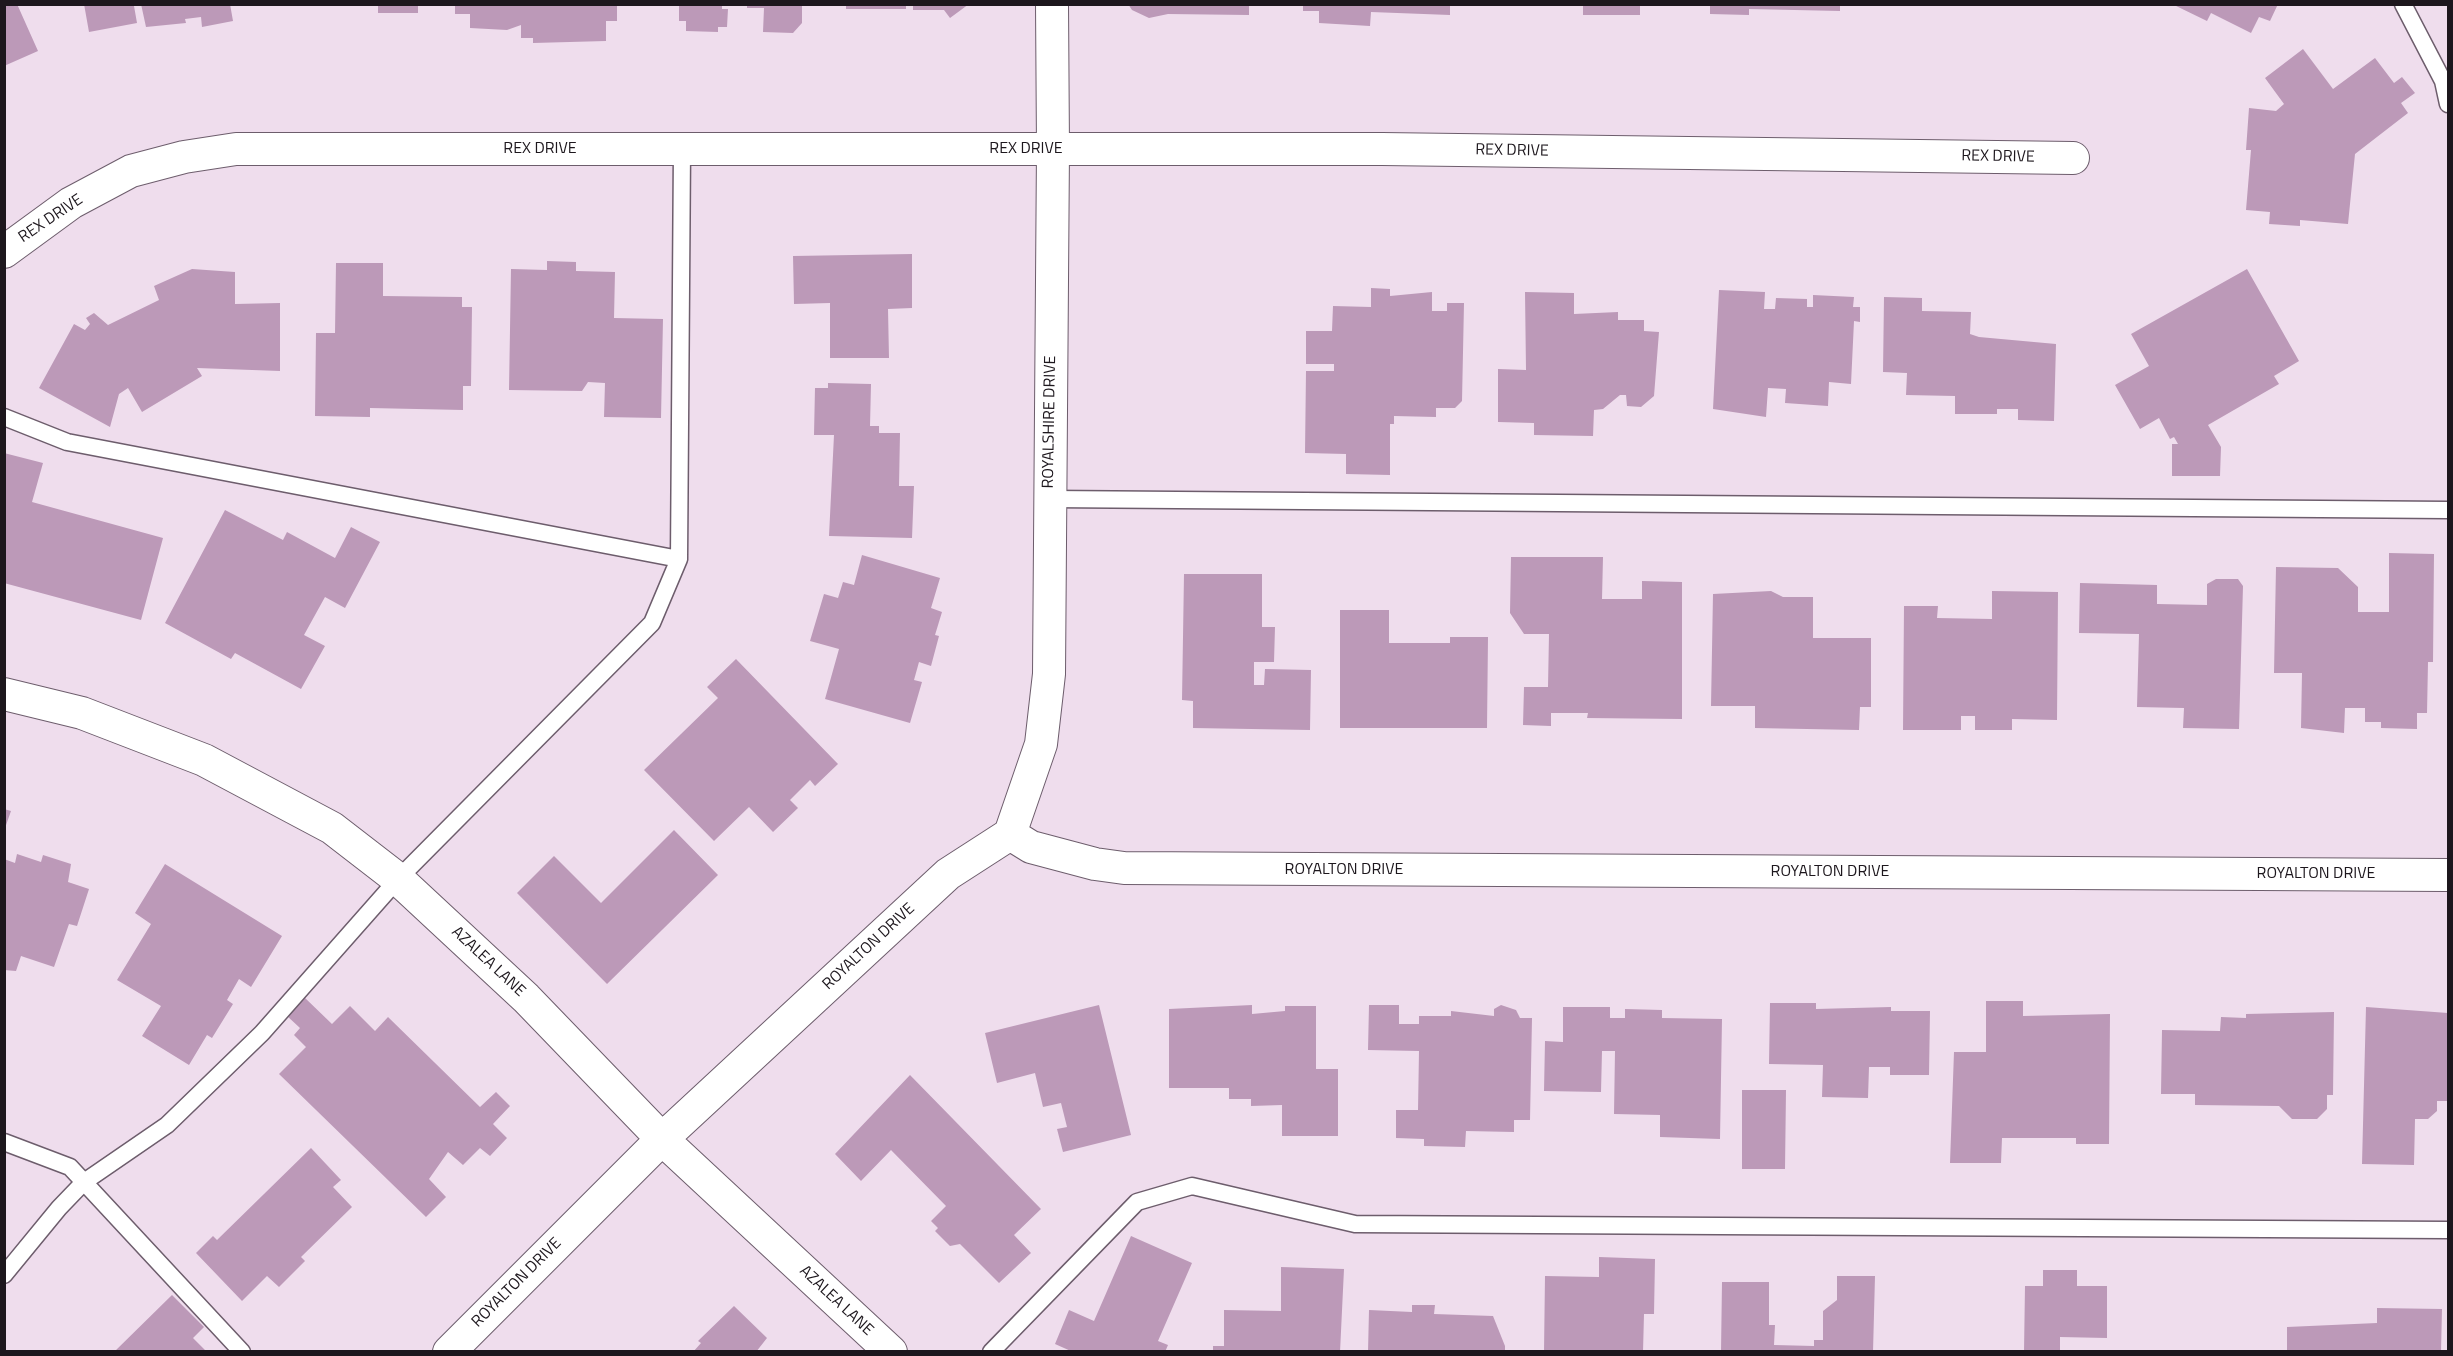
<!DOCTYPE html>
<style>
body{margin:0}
#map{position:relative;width:2453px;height:1356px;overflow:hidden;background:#efdded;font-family:"Titillium Web",sans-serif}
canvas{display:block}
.frame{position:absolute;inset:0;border:6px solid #1d171d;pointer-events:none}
</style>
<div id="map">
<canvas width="2453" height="1356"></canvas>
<div class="frame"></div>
</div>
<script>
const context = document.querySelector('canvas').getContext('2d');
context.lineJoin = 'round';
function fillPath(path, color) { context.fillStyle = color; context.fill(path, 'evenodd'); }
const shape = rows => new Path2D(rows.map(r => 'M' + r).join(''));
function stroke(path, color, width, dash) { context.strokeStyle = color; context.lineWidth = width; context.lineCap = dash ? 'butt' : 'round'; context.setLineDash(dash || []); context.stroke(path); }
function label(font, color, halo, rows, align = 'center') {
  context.font = font + ' "Titillium Web",sans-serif'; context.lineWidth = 6; context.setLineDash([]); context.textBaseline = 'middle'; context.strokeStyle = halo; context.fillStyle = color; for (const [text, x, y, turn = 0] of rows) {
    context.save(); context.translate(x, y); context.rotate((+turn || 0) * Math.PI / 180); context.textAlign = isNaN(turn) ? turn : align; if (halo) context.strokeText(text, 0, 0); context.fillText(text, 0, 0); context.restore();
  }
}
const building = shape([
 [4,4,17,4,38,51,4,66],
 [84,4,138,4,134,6,137,23,89,32],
 [141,4,230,4,233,21,202,27,201,17,185,19,186,23,146,27],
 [378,4,418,4,418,13,378,13],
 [455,4,617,4,617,21,606,21,606,41,533,43,533,38,521,38,521,25,507,30,470,28,470,14,455,14],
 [679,4,722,4,722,9,728,9,727,27,718,27,718,32,686,31,686,21,679,21],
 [747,4,802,4,802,23,793,33,763,32,764,8,747,8],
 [846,4,906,4,906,9,846,9],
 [913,4,969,4,950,18,944,10,913,10],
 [1128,4,1249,4,1249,15,1168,14,1149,18,1132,10],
 [1303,4,1450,4,1450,15,1371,12,1370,26,1319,23,1319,11,1303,11],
 [1583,4,1640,4,1640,15,1583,15],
 [1710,4,1840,4,1840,11,1749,9,1749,15,1710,14],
 [2172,4,2278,4,2270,21,2259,17,2251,33,2211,13,2207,21],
 [2303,49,2333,89,2375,58,2394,83,2402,77,2415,93,2401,103,2408,113,2355,154,2348,224,2300,220,2300,226,2269,224,2270,212,2246,210,2251,150,2246,150,2249,108,2276,111,2284,104,2265,78],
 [912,254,912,308,888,309,889,358,830,358,830,303,794,304,793,256],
 [547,261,576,262,576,271,615,272,614,318,663,319,661,418,604,417,605,383,588,382,582,391,509,390,511,269,547,270],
 [336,263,383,263,383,296,462,297,462,307,472,307,471,386,463,386,463,410,370,408,370,417,315,416,316,333,335,333],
 [192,269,235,272,235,304,280,303,280,371,197,368,202,376,142,412,128,388,119,394,110,427,39,388,74,324,85,330,90,324,86,318,94,313,108,325,159,300,154,286],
 [2247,269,2299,361,2274,376,2279,384,2208,425,2221,447,2220,476,2172,476,2172,444,2178,444,2174,437,2170,439,2159,418,2140,429,2115,385,2149,366,2131,334],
 [1371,288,1390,289,1390,296,1432,292,1432,311,1447,311,1447,303,1464,303,1462,401,1455,408,1436,408,1436,417,1394,416,1394,424,1390,424,1390,475,1346,474,1346,454,1305,453,1306,371,1334,371,1334,364,1306,364,1306,331,1332,331,1333,306,1371,307],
 [1719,290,1765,292,1764,309,1775,309,1776,298,1807,299,1807,307,1813,307,1813,295,1854,297,1853,307,1860,307,1860,322,1854,321,1851,384,1829,382,1828,406,1785,403,1786,389,1768,388,1766,417,1713,409],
 [1525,292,1574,293,1574,314,1618,312,1618,320,1644,320,1644,331,1659,332,1654,396,1641,407,1627,406,1626,395,1620,395,1603,409,1594,410,1593,436,1534,435,1534,423,1498,422,1498,369,1526,370],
 [1884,297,1922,298,1922,311,1971,312,1970,334,1979,337,2056,344,2054,421,2018,420,2018,409,1997,409,1997,414,1955,414,1955,396,1906,395,1907,373,1883,372],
 [828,383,871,384,870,426,879,426,879,433,900,433,899,486,914,486,912,538,829,536,834,435,814,435,815,388,828,388],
 [4,453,43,463,32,502,163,538,141,620,4,583],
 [225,510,283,540,287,532,335,558,351,527,380,542,345,608,325,597,304,635,325,646,301,689,235,653,231,659,165,623],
 [2389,553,2434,554,2433,662,2428,662,2427,713,2417,713,2417,729,2381,728,2381,722,2365,722,2365,708,2345,708,2344,733,2301,728,2302,673,2274,673,2276,567,2338,568,2358,587,2358,612,2389,612],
 [862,555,940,578,931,608,942,612,935,635,939,636,931,666,919,662,914,680,922,682,910,723,825,699,839,649,810,641,824,594,838,598,843,582,854,585],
 [1511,557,1603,557,1602,599,1642,599,1642,581,1682,582,1682,719,1587,718,1588,713,1551,713,1551,726,1523,725,1524,687,1548,687,1549,634,1524,634,1510,613],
 [1184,574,1262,574,1262,627,1275,627,1274,662,1254,662,1254,685,1264,685,1265,669,1311,670,1310,730,1193,728,1193,701,1182,700],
 [2216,579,2238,579,2243,586,2239,729,2183,728,2184,708,2137,707,2139,634,2079,633,2080,583,2157,585,2157,604,2207,605,2207,584],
 [1771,591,1783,597,1813,597,1813,638,1871,638,1871,707,1860,707,1859,730,1755,728,1755,706,1711,706,1713,594],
 [1992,591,2058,592,2057,720,2012,719,2012,730,1975,730,1975,716,1961,716,1961,730,1903,730,1904,606,1938,606,1937,618,1992,619],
 [1340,610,1389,610,1389,643,1450,643,1450,637,1488,637,1487,728,1340,728],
 [736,659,838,764,815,786,810,780,790,800,798,808,773,832,749,807,714,841,644,770,718,698,707,687],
 [4,809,11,811,5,828,4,828],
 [674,830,718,875,607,984,517,893,554,856,601,903],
 [17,854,41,862,43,855,71,864,68,882,89,889,77,926,69,924,54,967,21,956,16,971,4,970,4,859,15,863],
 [165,864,282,936,251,987,239,979,227,1000,233,1004,212,1038,207,1035,189,1065,142,1036,161,1006,117,980,151,924,135,913],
 [304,997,332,1024,350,1006,375,1031,388,1017,480,1107,496,1092,510,1106,493,1124,507,1138,490,1156,480,1148,463,1165,448,1152,429,1179,446,1197,426,1217,279,1074,306,1047,294,1035,300,1028,286,1015],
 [1986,1001,2023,1001,2023,1016,2110,1014,2109,1144,2076,1144,2076,1138,2002,1138,2001,1163,1950,1163,1954,1052,1986,1052],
 [1770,1003,1816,1003,1816,1009,1891,1007,1891,1011,1930,1011,1929,1075,1890,1075,1890,1067,1869,1067,1868,1098,1822,1097,1823,1065,1769,1064],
 [1099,1005,1131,1135,1063,1152,1057,1129,1067,1127,1061,1103,1043,1107,1035,1073,997,1083,985,1033],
 [1252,1005,1252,1014,1285,1011,1285,1006,1316,1006,1316,1069,1338,1069,1338,1136,1282,1136,1282,1105,1251,1106,1251,1099,1229,1099,1229,1088,1169,1088,1169,1009],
 [1369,1005,1399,1005,1399,1024,1419,1024,1419,1016,1451,1016,1451,1011,1494,1016,1494,1009,1501,1005,1516,1010,1520,1018,1532,1018,1530,1120,1514,1120,1514,1132,1466,1131,1465,1147,1424,1146,1424,1139,1396,1138,1396,1110,1418,1110,1419,1051,1368,1050],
 [1563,1007,1610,1007,1610,1018,1625,1018,1625,1009,1662,1010,1662,1018,1722,1019,1720,1139,1660,1137,1660,1115,1614,1114,1615,1051,1602,1051,1601,1092,1544,1091,1545,1041,1563,1042],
 [2366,1007,2448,1013,2448,1101,2437,1101,2437,1111,2428,1119,2415,1119,2414,1165,2362,1164],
 [2334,1012,2333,1095,2327,1095,2327,1109,2317,1119,2292,1119,2279,1106,2195,1105,2195,1094,2161,1094,2162,1030,2220,1031,2221,1017,2246,1018,2246,1014],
 [910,1075,1041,1209,1014,1235,1031,1253,999,1283,960,1244,950,1246,935,1231,938,1228,931,1221,946,1206,891,1150,861,1181,835,1154],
 [1742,1090,1786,1090,1785,1169,1742,1169],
 [311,1148,341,1180,333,1187,352,1207,301,1257,305,1261,279,1287,267,1276,242,1301,196,1253,213,1236,217,1240],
 [1131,1236,1192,1263,1158,1341,1168,1345,1165,1352,1073,1352,1055,1344,1069,1310,1094,1321],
 [1599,1257,1655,1259,1654,1314,1644,1314,1643,1352,1544,1352,1545,1276,1599,1277],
 [1281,1267,1344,1269,1340,1352,1213,1352,1213,1346,1224,1346,1224,1310,1281,1311],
 [2043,1270,2077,1270,2077,1286,2107,1286,2107,1338,2060,1337,2060,1352,2024,1352,2025,1286,2043,1286],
 [1837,1276,1875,1276,1873,1352,1721,1352,1722,1282,1769,1282,1769,1325,1775,1325,1774,1345,1814,1346,1814,1340,1823,1340,1823,1311,1837,1300],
 [172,1295,204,1327,193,1338,207,1352,114,1352],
 [1412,1305,1435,1305,1434,1314,1493,1316,1505,1346,1505,1352,1368,1352,1369,1310,1412,1312],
 [734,1306,767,1338,756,1352,693,1352,701,1343,698,1341],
 [2377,1308,2442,1309,2441,1352,2287,1352,2287,1327,2377,1323]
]);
const service = shape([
 [2403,4,2443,81,2448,104],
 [4,417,67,442,679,559],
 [1050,499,2448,510],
 [4,1142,70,1167,242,1352],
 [4,1275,59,1208,84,1182,167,1125,262,1033,398,879,652,623,679,559,682,149],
 [991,1352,1137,1202,1192,1186,1355,1224,2448,1230]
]);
const minor = shape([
 [4,252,71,203,131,171,184,157,236,149,1382,149,2073,158],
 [4,694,82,713,204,760,332,828,398,879,526,998,662,1139,891,1352],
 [1010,834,1031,847,1095,864,1124,868,2448,875],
 [1010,834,1041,744,1049,674,1053,149,1052,4],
 [449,1352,662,1139,948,874,1010,834]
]);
const streetNames = [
 ["REX DRIVE",540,149],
 ["REX DRIVE",1026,149],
 ["REX DRIVE",1512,151,1],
 ["REX DRIVE",1998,157,1],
 ["REX DRIVE",51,219,-34],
 ["ROYALSHIRE DRIVE",1050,422,-89],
 ["ROYALTON DRIVE",1344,870],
 ["ROYALTON DRIVE",1830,872],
 ["ROYALTON DRIVE",2316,874],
 ["ROYALTON DRIVE",869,947,-43],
 ["AZALEA LANE",488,962,43],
 ["ROYALTON DRIVE",517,1283,-45],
 ["AZALEA LANE",836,1301,43]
];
fillPath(building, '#bc99b8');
stroke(service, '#6d5d6c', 19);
stroke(minor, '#6d5d6c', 34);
stroke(service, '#fff', 16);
stroke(minor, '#fff', 32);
label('16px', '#1d171d', '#fff', streetNames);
</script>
